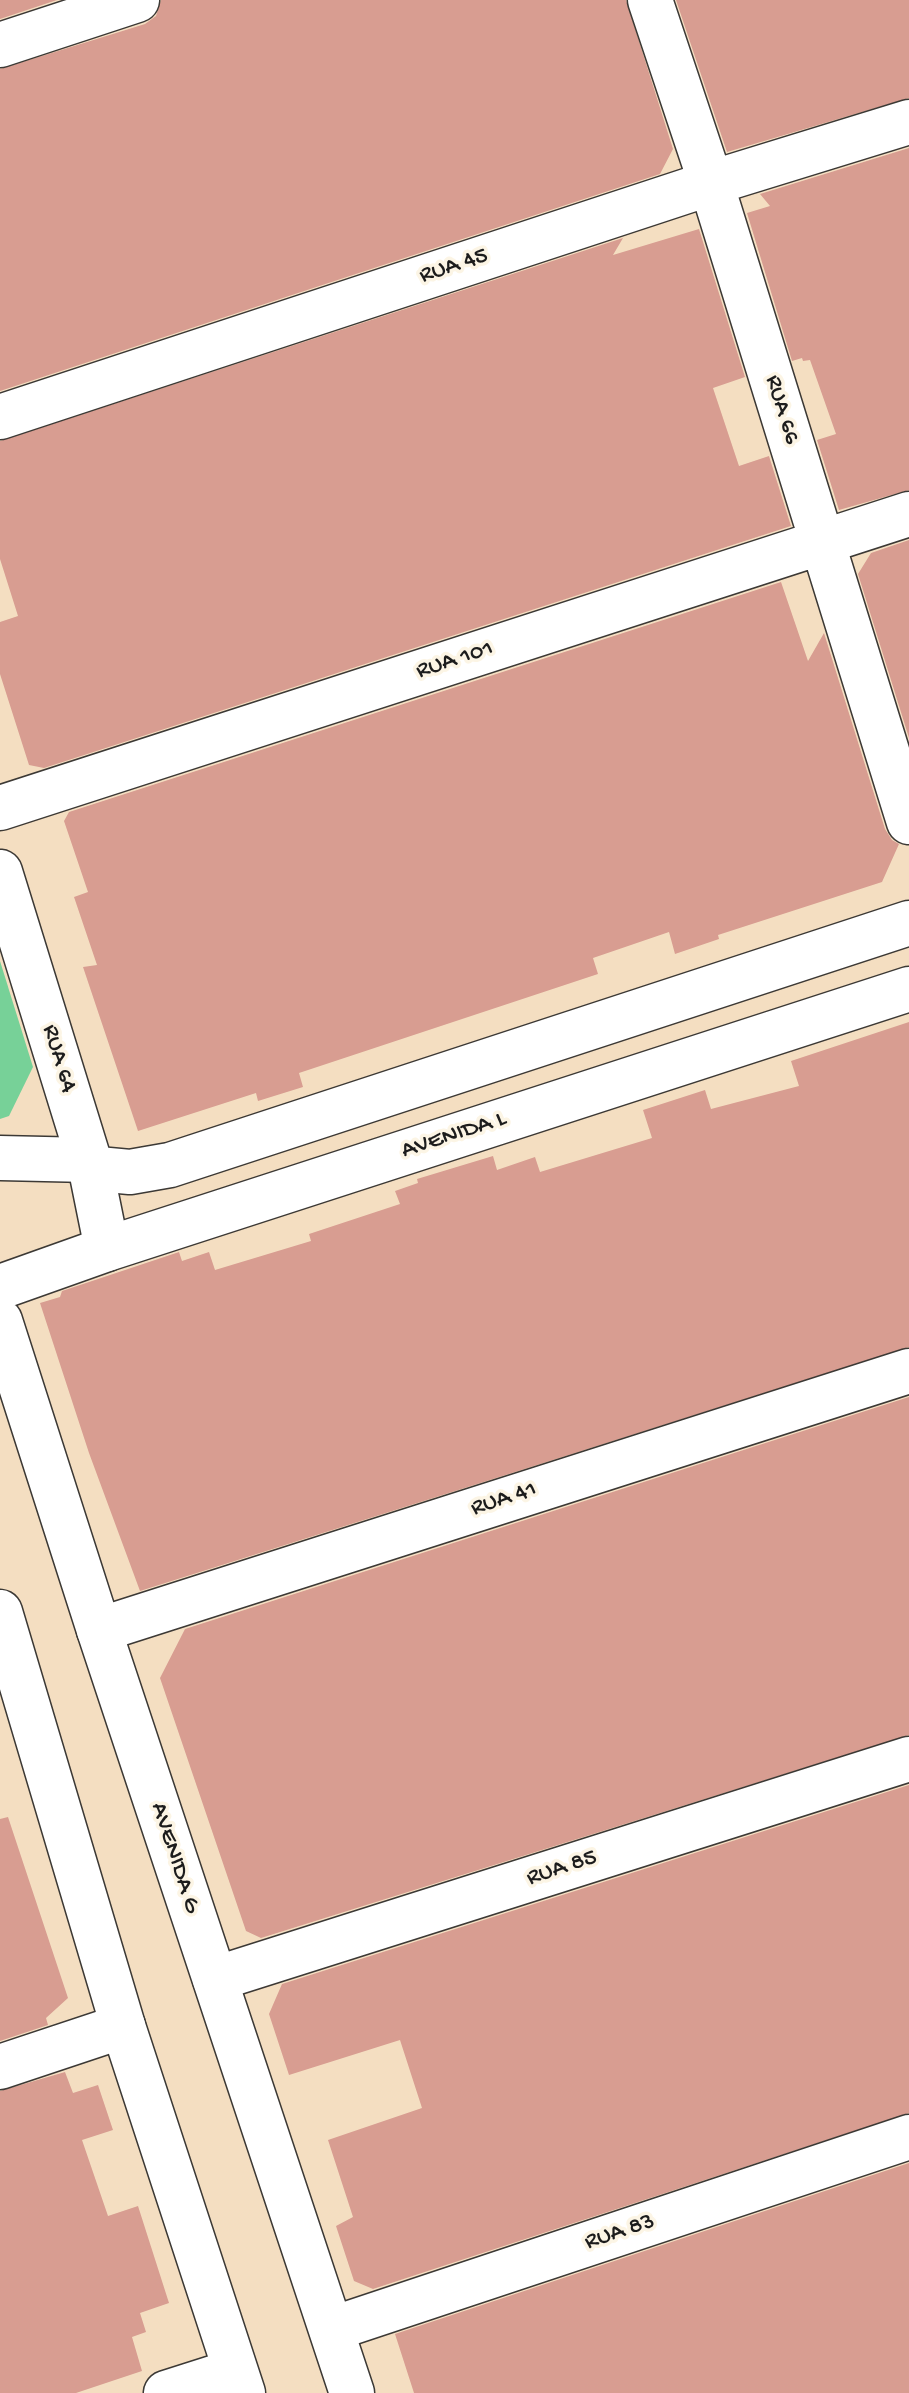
<!DOCTYPE html>
<style>
body{margin:0}
canvas{display:block;background:#f4dec1}
</style>
<canvas width="909" height="2393"></canvas>
<script>
const context = document.querySelector('canvas').getContext('2d');
context.lineJoin = 'round';
function fillPath(path, color) { context.fillStyle = color; context.fill(path, 'evenodd'); }
const shape = rows => new Path2D(rows.map(r => 'M' + r).join(''));
function stroke(path, color, width, dash) { context.strokeStyle = color; context.lineWidth = width; context.lineCap = dash ? 'butt' : 'round'; context.setLineDash(dash || []); context.stroke(path); }
function label(font, color, halo, rows, align = 'center') {
  context.font = font + ' "Gochi Hand",sans-serif'; context.lineWidth = 7; context.setLineDash([]); context.textBaseline = 'middle'; context.strokeStyle = halo; context.fillStyle = color; for (const [text, x, y, turn = 0] of rows) {
    context.save(); context.translate(x, y); context.rotate((+turn || 0) * Math.PI / 180); context.textAlign = isNaN(turn) ? turn : align; if (halo) context.strokeText(text, 0, 0); context.fillText(text, 0, 0); context.restore();
  }
}
const green = shape([
 [0,961,33,1067,9,1116,0,1119]
]);
const building = shape([
 [0,0,57,0,0,19],
 [161,0,626,0,673,149,660,174,0,391,0,69,145,24,156,16],
 [676,0,909,0,909,98,727,152],
 [909,148,909,490,839,510,817,440,836,434,810,360,803,361,802,358,792,361,747,213,770,206,760,194],
 [699,229,745,377,713,388,739,466,769,456,791,526,44,768,29,765,0,674,0,622,18,616,0,559,0,441,623,238,613,255],
 [909,540,909,738,858,574,871,553],
 [781,582,808,661,824,633,885,829,892,840,899,844,882,882,718,935,719,939,675,954,669,932,593,958,598,974,299,1073,303,1087,258,1101,256,1093,138,1131,83,967,97,965,74,897,88,892,64,821,69,812],
 [909,1022,909,1347,140,1591,89,1453,40,1303,60,1297,62,1291,179,1252,182,1261,209,1252,215,1270,311,1241,309,1234,400,1204,395,1191,418,1183,417,1179,493,1156,497,1170,535,1157,540,1172,652,1138,643,1110,705,1090,711,1109,799,1086,791,1061],
 [909,1397,909,1735,261,1938,246,1931,160,1678,185,1629],
 [909,1785,909,2113,373,2289,354,2281,336,2226,353,2217,328,2140,422,2108,400,2040,289,2075,269,2014,282,1984],
 [8,1817,68,1998,46,2018,48,2025,0,2041,0,1819],
 [65,2072,73,2093,98,2085,113,2130,82,2140,108,2216,138,2206,169,2303,140,2313,146,2332,132,2337,142,2371,76,2393,0,2393,0,2091],
 [909,2163,909,2393,414,2393,395,2334]
]);
const minor = shape([
 [650,0,711,183,909,822],
 [0,45,137,0],
 [0,417,711,183,909,122],
 [0,808,909,514],
 [0,872,89,1160,107,1249],
 [99,1630,909,1371],
 [215,1979,909,1759],
 [0,2067,123,2026],
 [332,2329,909,2137],
 [166,2393,235,2371]
]);
const tertiary = shape([
 [0,1158,89,1160,98,1169,130,1172,170,1165,909,923],
 [0,1287,107,1249,909,989],
 [0,1321,99,1630,352,2393],
 [0,1612,123,2026,243,2393]
]);
const streetNames = [
 ["RUA 45",454,267,-18],
 ["RUA 66",781,410,73],
 ["RUA 101",455,661,-18],
 ["RUA 64",58,1059,73],
 ["AVENIDA L",454,1136,-18],
 ["RUA 41",504,1500,-18],
 ["AVENIDA G",174,1858,72],
 ["RUA 85",562,1869,-18],
 ["RUA 83",620,2233,-18]
];
fillPath(green, '#77d198');
fillPath(building, '#d89d91');
stroke(minor, '#3c3935', 47);
stroke(tertiary, '#3c3935', 47);
stroke(minor, '#fff', 44);
stroke(tertiary, '#fff', 44);
label('24px', '#1c1c1c', '#fcf5e5', streetNames);
</script>
